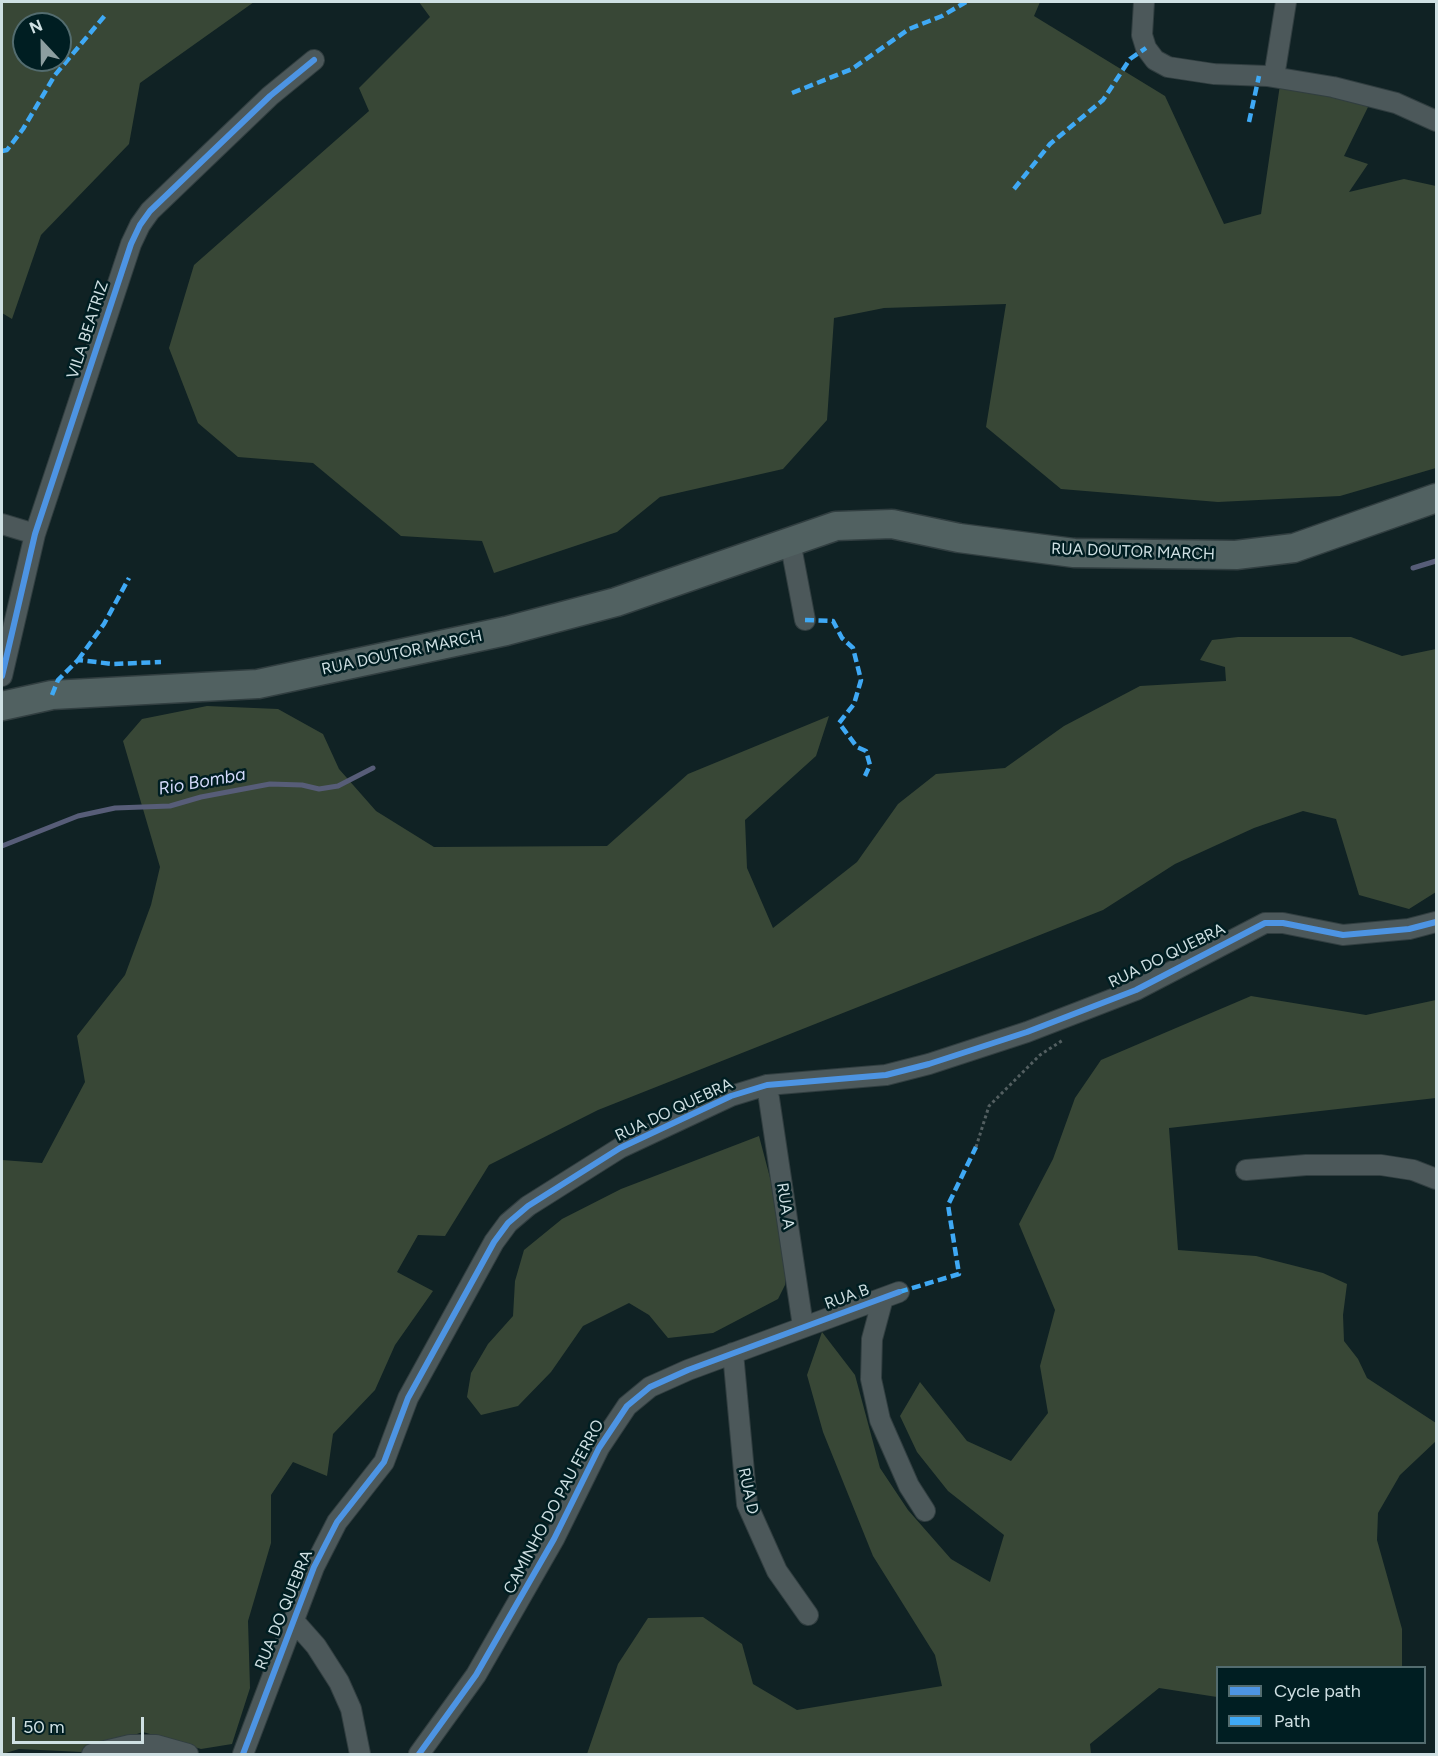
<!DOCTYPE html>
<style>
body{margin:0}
#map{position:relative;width:1438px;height:1756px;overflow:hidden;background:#102224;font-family:Figtree,sans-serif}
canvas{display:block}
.frame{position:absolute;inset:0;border:3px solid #cfe0e3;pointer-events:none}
.legend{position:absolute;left:1216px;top:1666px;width:210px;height:78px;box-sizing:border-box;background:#001e22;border:2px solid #536c6f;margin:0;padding:8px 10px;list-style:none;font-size:18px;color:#cfe0e3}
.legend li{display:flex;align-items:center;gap:12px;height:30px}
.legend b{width:30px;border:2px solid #536c6f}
.north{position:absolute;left:12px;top:12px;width:60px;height:60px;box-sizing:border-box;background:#001e22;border:2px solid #536c6f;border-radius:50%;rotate:338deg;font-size:16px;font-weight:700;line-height:24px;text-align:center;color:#cfe0e3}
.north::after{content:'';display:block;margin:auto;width:21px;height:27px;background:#8c9ea0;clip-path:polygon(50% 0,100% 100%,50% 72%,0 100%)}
.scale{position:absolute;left:12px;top:1717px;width:132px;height:27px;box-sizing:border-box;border:3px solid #cfe0e3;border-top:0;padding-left:8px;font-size:18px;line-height:21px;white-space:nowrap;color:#cfe0e3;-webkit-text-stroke:4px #001e22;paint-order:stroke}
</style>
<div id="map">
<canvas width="1438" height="1756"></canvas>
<div class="frame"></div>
<ul class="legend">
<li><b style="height:8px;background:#4d94e3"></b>Cycle path</li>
<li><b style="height:8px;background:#3fa9f5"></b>Path</li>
</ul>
<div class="north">N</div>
<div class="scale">50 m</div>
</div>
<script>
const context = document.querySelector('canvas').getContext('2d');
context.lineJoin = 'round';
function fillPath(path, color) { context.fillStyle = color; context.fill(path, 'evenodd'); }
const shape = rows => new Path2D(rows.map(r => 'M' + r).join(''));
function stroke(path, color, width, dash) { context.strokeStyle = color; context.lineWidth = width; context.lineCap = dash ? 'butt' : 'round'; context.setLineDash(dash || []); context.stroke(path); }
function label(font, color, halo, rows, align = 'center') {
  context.font = font + ' Figtree,sans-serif'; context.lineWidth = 5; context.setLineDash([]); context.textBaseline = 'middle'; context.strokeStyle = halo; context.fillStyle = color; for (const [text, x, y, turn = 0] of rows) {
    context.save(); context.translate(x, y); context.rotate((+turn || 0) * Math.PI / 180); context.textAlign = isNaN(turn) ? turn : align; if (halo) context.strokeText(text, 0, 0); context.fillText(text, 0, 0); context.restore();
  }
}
const green = shape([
 [2,2,254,2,140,83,129,144,41,235,12,319,2,313],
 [24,24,60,24,60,60,24,60],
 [419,2,1040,2,1034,16,1165,96,1224,224,1261,214,1281,78,1369,105,1344,156,1368,164,1349,192,1404,179,1436,186,1436,468,1340,496,1218,502,1061,489,986,427,1006,304,884,308,834,318,827,420,783,469,660,497,617,532,494,573,482,541,401,536,313,463,238,457,198,423,169,348,194,265,369,111,359,88,430,17],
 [1238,637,1351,637,1402,656,1436,649,1436,892,1409,909,1359,895,1336,819,1303,811,1254,828,1175,864,1103,910,598,1110,489,1165,445,1236,418,1235,397,1272,433,1291,395,1345,375,1390,333,1434,327,1476,293,1462,271,1495,271,1543,248,1621,250,1688,232,1744,201,1749,143,1732,82,1752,19,1749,2,1754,2,1160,42,1163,85,1082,77,1036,125,975,151,905,160,867,123,741,142,719,207,706,278,709,323,734,339,769,376,811,434,847,607,846,688,774,829,716,816,756,745,820,747,868,773,928,857,862,898,804,936,774,1005,768,1064,726,1140,686,1226,681,1225,667,1200,660,1212,640],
 [1251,996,1366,1015,1436,1000,1436,1098,1169,1128,1178,1250,1256,1256,1323,1273,1347,1284,1343,1315,1344,1341,1358,1359,1367,1378,1436,1423,1436,1441,1400,1475,1378,1513,1377,1540,1402,1629,1402,1667,1218,1668,1217,1697,1159,1688,1090,1744,1091,1754,587,1754,618,1664,648,1618,703,1617,742,1644,753,1684,797,1710,942,1686,935,1655,873,1556,823,1432,807,1375,822,1332,855,1375,880,1468,908,1510,951,1559,990,1582,1004,1535,948,1491,917,1452,900,1416,920,1382,967,1441,1011,1461,1048,1413,1040,1366,1055,1310,1019,1224,1053,1159,1075,1098,1101,1060],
 [759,1136,787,1242,785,1285,778,1299,713,1333,668,1338,649,1315,629,1303,583,1326,551,1372,518,1406,481,1415,467,1397,471,1373,488,1344,513,1316,515,1281,524,1250,562,1219,621,1189]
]);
const stream = shape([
 [1413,568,1436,561],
 [2,846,78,816,115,808,170,806,201,797,270,784,302,785,319,789,338,786,373,768]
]);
const path = shape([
 [976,1147,989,1106,1040,1055,1063,1040]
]);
const street = shape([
 [1144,2,1142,35,1146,48,1155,60,1168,67,1214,74,1267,76,1333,87,1396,103,1436,121],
 [1274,77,1286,2],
 [2,524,35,534],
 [790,541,805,620],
 [2,676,35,534,131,244,140,225,150,211,270,96,314,60],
 [767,1085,803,1326],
 [1246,1170,1306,1165,1381,1165,1413,1170,1436,1179],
 [883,1298,872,1339,871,1379,880,1420,909,1486,925,1511],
 [733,1353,747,1504,777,1571,808,1615],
 [293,1620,316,1646,339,1682,351,1709,360,1754],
 [92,1754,130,1745,156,1745,188,1754],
 [243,1754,314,1567,337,1522,384,1462,408,1398,494,1242,508,1223,528,1206,620,1148,731,1096,767,1085,886,1075,929,1064,1027,1032,1136,990,1265,923,1283,923,1343,935,1409,929,1436,922],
 [419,1754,476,1675,554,1539,599,1448,627,1406,650,1387,688,1370,899,1292]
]);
const secondary = shape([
 [2,706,52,695,258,684,506,631,616,602,836,526,892,524,959,538,1074,553,1236,555,1294,548,1436,498]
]);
const quiet = shape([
 [792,93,852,69,909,29,942,16,966,2],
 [1249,122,1259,76],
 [2,151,7,150,23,129,55,75,107,13],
 [1014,189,1050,144,1103,100,1130,59,1146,48],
 [805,620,833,621,842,638,853,648,861,680,854,704,839,723,857,747,866,751,870,765,865,776],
 [78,660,104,624,129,578],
 [52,695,58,680,78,660,113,664,161,662],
 [899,1292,959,1274,948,1205,976,1147]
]);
const cycleway = shape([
 [2,676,35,534,131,244,140,225,150,211,270,96,314,60],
 [243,1754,314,1567,337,1522,384,1462,408,1398,494,1242,508,1223,528,1206,620,1148,731,1096,767,1085,886,1075,929,1064,1027,1032,1136,990,1265,923,1283,923,1343,935,1409,929,1436,922],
 [419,1754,476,1675,554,1539,599,1448,627,1406,650,1387,688,1370,899,1292]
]);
const streetNames = [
 ["VILA BEATRIZ",88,330,-72],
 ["RUA DOUTOR MARCH",1133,552,2],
 ["RUA DOUTOR MARCH",402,653,-12],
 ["RUA DO QUEBRA",1167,956,-26],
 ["RUA DO QUEBRA",674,1110,-25],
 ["RUA A",785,1206,82],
 ["RUA B",847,1297,-20],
 ["RUA D",748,1491,78],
 ["CAMINHO DO PAU FERRO",554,1507,-62],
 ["RUA DO QUEBRA",284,1610,-68]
];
const waterNames = [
 ["Rio Bomba",202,782,-10]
];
fillPath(green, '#384736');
stroke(stream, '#575d78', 5);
stroke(street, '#313e40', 22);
stroke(secondary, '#313e40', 31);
stroke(path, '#535f61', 3, [3, 3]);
stroke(street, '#4c585a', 20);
stroke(secondary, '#516161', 28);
stroke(quiet, '#3fa9f5', 4.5, [9, 4.5]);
stroke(cycleway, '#4d94e3', 6);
label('16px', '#cfe0e3', '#001e22', streetNames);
label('italic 18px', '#d3d9fa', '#001e22', waterNames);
</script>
